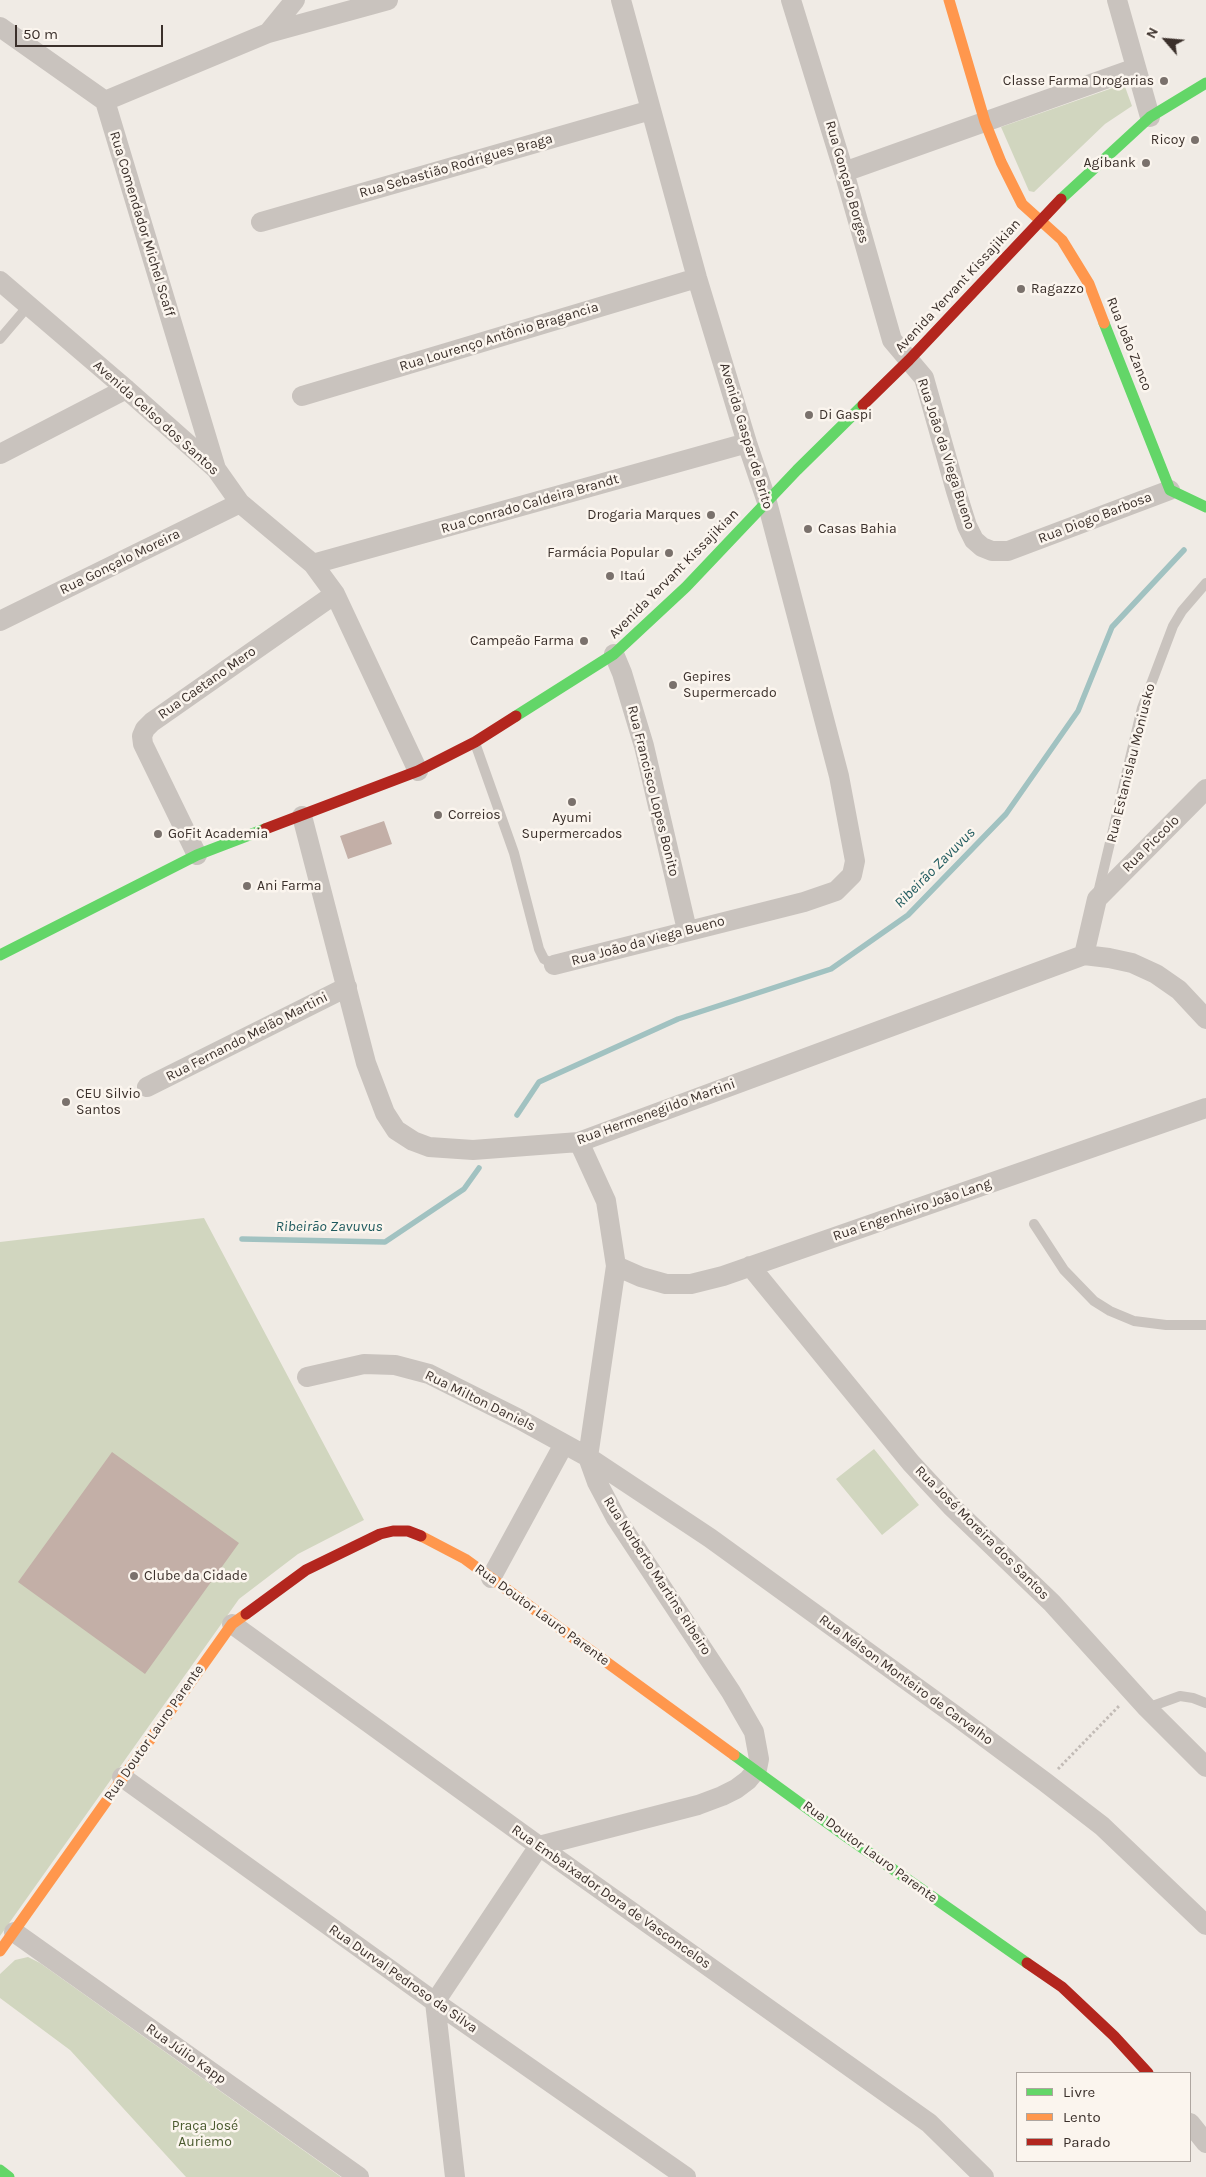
<!DOCTYPE html>
<meta charset="utf-8">
<style>
body{margin:0}
#map{position:relative;width:1206px;height:2177px;overflow:hidden;background:#f0ebe5;font-family:Karla,sans-serif}
canvas{display:block}
.legend{position:absolute;left:1016px;top:2072px;width:175px;height:90px;box-sizing:border-box;background:#fbf5ee;border:1px solid #aea6a0;margin:0;padding:6px 9px;list-style:none;font-size:15px;color:#3b302b}
.legend li{display:flex;align-items:center;gap:10px;height:25px}
.legend b{width:25px;border:1px solid #aea6a0}
.north{position:absolute;left:1141px;top:15px;width:50px;height:50px;-webkit-text-stroke:4px #fbf5ee;paint-order:stroke;rotate:297deg;font-size:14px;font-weight:700;line-height:20px;text-align:center;color:#3b302b}
.north::after{content:'';display:block;margin:auto;width:18px;height:22px;background:#3b302b;clip-path:polygon(50% 0,100% 100%,50% 72%,0 100%)}
.scale{position:absolute;left:15px;top:25px;width:148px;height:22px;box-sizing:border-box;border:2px solid #3b302b;border-top:0;padding-left:6px;font-size:15px;line-height:18px;white-space:nowrap;color:#3b302b;-webkit-text-stroke:4px #fbf5ee;paint-order:stroke}
</style>
<div id="map">
<canvas width="1206" height="2177"></canvas>
<ul class="legend">
<li><b style="height:6px;background:#63d668"></b>Livre</li>
<li><b style="height:6px;background:#ff974d"></b>Lento</li>
<li><b style="height:6px;background:#b3261e"></b>Parado</li>
</ul>
<div class="north">N</div>
<div class="scale">50 m</div>
</div>
<script>
const context = document.querySelector('canvas').getContext('2d');
context.lineJoin = 'round';
function fillPath(path, color) { context.fillStyle = color; context.fill(path, 'evenodd'); }
const shape = rows => new Path2D(rows.map(r => 'M' + r).join(''));
function stroke(path, color, width, dash) { context.strokeStyle = color; context.lineWidth = width; context.lineCap = dash ? 'butt' : 'round'; context.setLineDash(dash || []); context.stroke(path); }
function label(font, color, halo, rows, align = 'center') {
  context.font = font + ' Karla,sans-serif'; context.lineWidth = 5; context.setLineDash([]); context.textBaseline = 'middle'; context.strokeStyle = halo; context.fillStyle = color; for (const [text, x, y, turn = 0] of rows) {
    context.save(); context.translate(x, y); context.rotate((+turn || 0) * Math.PI / 180); context.textAlign = isNaN(turn) ? turn : align; if (halo) context.strokeText(text, 0, 0); context.fillText(text, 0, 0); context.restore();
  }
}
const green = shape([
 [1124,84,1132,106,1105,124,1034,192,1029,191,1001,127],
 [204,1218,364,1520,298,1554,239,1599,0,1936,0,1242],
 [874,1449,919,1505,882,1535,836,1479],
 [28,1957,40,1963,341,2177,186,2177,70,2050,0,1998,0,1974,15,1960]
]);
const stream = shape([
 [517,1115,539,1082,678,1019,831,969,908,915,1006,814,1078,711,1112,627,1184,550],
 [242,1239,385,1242,464,1189,479,1168]
]);
const building = shape([
 [384,821,392,844,348,859,340,836],
 [112,1452,239,1543,145,1674,18,1582]
]);
const path = shape([
 [1058,1769,1119,1706]
]);
const lane = shape([
 [0,339,29,305],
 [475,743,514,853,539,949,544,959,554,965],
 [1098,893,1142,708,1173,626,1182,611,1206,583],
 [1034,1224,1064,1270,1094,1301,1110,1311,1134,1321,1166,1325,1206,1325],
 [1147,1708,1180,1696,1193,1698,1206,1703]
]);
const street = shape([
 [791,0,844,172,892,340,924,378,956,491,967,526,974,540,982,547,992,551,1008,551,1170,490],
 [1117,0,1150,117],
 [0,27,105,101,216,469],
 [268,33,295,0],
 [105,101,268,33,388,0],
 [844,172,1136,68],
 [261,222,651,110],
 [0,281,126,389,216,469,240,503,313,564,335,594,418,771],
 [302,396,697,278],
 [0,454,126,389],
 [313,564,747,443],
 [0,621,240,503],
 [614,654,622,673,644,746,687,930],
 [302,816,366,1063,385,1113,396,1130,413,1141,429,1147,473,1150,579,1142,1084,955,1109,958,1132,963,1156,974,1179,990,1206,1019],
 [197,855,143,744,142,736,145,729,152,722,335,594],
 [1084,955,1097,899,1206,789],
 [554,965,804,902,836,891,852,875,855,861,839,776,767,502,747,443,697,278,621,0],
 [147,1087,347,987],
 [616,1266,641,1277,666,1284,691,1284,723,1276,1206,1108],
 [750,1266,911,1463,951,1506,1052,1603,1147,1708,1206,1767],
 [307,1377,364,1364,395,1365,429,1374,519,1419,588,1457,710,1538,956,1716,1045,1782,1102,1826,1206,1925],
 [491,1578,564,1444],
 [232,1624,539,1846,929,2123,984,2177],
 [122,1777,435,2002,686,2177],
 [14,1932,359,2177],
 [1190,2123,1206,2143],
 [455,2177,435,2002,539,1846,698,1805,722,1796,736,1789,748,1780,757,1769,759,1759,754,1732,731,1692,616,1518,597,1482,588,1457,616,1266,606,1201,579,1142]
]);
const fast = shape([
 [1061,199,1150,117,1206,83],
 [1104,323,1170,490,1206,507],
 [516,716,614,654,686,587,797,470,863,405],
 [0,955,197,855,265,829],
 [734,1755,844,1835,1027,1963],
 [0,2170,9,2177]
]);
const slow = shape([
 [949,0,985,122,1001,162,1022,204,1062,240,1089,284,1104,323],
 [421,1536,465,1559,734,1755],
 [0,1951,232,1624,246,1614]
]);
const jam = shape([
 [863,405,909,360,1061,199],
 [265,829,418,771,475,742,516,716],
 [246,1614,306,1570,380,1534,393,1531,408,1531,421,1536],
 [1027,1963,1062,1987,1114,2036,1148,2073]
]);
const markers = [
 [1164,81,5,"#7a716c"],
 [1195,140,5,"#7a716c"],
 [1146,163,5,"#7a716c"],
 [1021,289,5,"#7a716c"],
 [809,415,5,"#7a716c"],
 [711,515,5,"#7a716c"],
 [808,529,5,"#7a716c"],
 [669,553,5,"#7a716c"],
 [610,576,5,"#7a716c"],
 [584,641,5,"#7a716c"],
 [673,685,5,"#7a716c"],
 [572,802,5,"#7a716c"],
 [438,815,5,"#7a716c"],
 [158,834,5,"#7a716c"],
 [247,886,5,"#7a716c"],
 [66,1102,5,"#7a716c"],
 [134,1576,5,"#7a716c"]
];
const poiNames = [
 ["Classe Farma Drogarias",1154,81,"right"],
 ["Ricoy",1185,140,"right"],
 ["Agibank",1136,163,"right"],
 ["Ragazzo",1031,289],
 ["Di Gaspi",819,415],
 ["Drogaria Marques",701,515,"right"],
 ["Casas Bahia",818,529],
 ["Farmácia Popular",659,553,"right"],
 ["Itaú",620,576],
 ["Campeão Farma",574,641,"right"],
 ["Gepires",683,677],
 ["Supermercado",683,693],
 ["Correios",448,815],
 ["Ayumi",572,818,"center"],
 ["Supermercados",572,834,"center"],
 ["GoFit Academia",168,834],
 ["Ani Farma",257,886],
 ["CEU Silvio",76,1094],
 ["Santos",76,1110],
 ["Clube da Cidade",144,1576]
];
const streetNames = [
 ["Rua Sebastião Rodrigues Braga",456,166,-16],
 ["Rua Gonçalo Borges",847,182,74],
 ["Rua Comendador Michel Scaff",142,224,73],
 ["Avenida Yervant Kissajikian",958,286,-47],
 ["Rua Lourenço Antônio Bragancia",499,337,-17],
 ["Rua João Zanco",1129,344,68],
 ["Avenida Celso dos Santos",156,418,42],
 ["Avenida Gaspar de Brito",746,436,73],
 ["Rua João da Viega Bueno",946,454,72],
 ["Rua Conrado Caldeira Brandt",530,504,-16],
 ["Rua Diogo Barbosa",1095,518,-21],
 ["Rua Gonçalo Moreira",120,562,-26],
 ["Avenida Yervant Kissajikian",674,574,-45],
 ["Rua Caetano Mero",207,683,-35],
 ["Rua Estanislau Moniusko",1131,763,-76],
 ["Rua Francisco Lopes Bonito",653,791,76],
 ["Rua Piccolo",1151,844,-45],
 ["Rua João da Viega Bueno",648,941,-15],
 ["Rua Fernando Melão Martini",247,1037,-27],
 ["Rua Hermenegildo Martini",656,1112,-20],
 ["Rua Engenheiro João Lang",912,1210,-19],
 ["Rua Milton Daniels",480,1401,26],
 ["Rua José Moreira dos Santos",982,1533,45],
 ["Rua Norberto Martins Ribeiro",657,1576,57],
 ["Rua Doutor Lauro Parente",542,1615,36],
 ["Rua Nélson Monteiro de Carvalho",906,1680,36],
 ["Rua Doutor Lauro Parente",154,1733,-55],
 ["Rua Doutor Lauro Parente",870,1852,36],
 ["Rua Embaixador Dora de Vasconcelos",611,1897,35],
 ["Rua Durval Pedroso da Silva",403,1979,35],
 ["Rua Júlio Kapp",186,2054,35]
];
const parkNames = [
 ["Praça José",205,2126],
 ["Auriemo",205,2142]
];
const waterNames = [
 ["Ribeirão Zavuvus",935,868,-45],
 ["Ribeirão Zavuvus",329,1227]
];
fillPath(green, '#d1d6bf');
stroke(stream, '#a1c2c1', 5.5);
fillPath(building, '#c3afa7');
stroke(path, '#c2bbb6', 3, [2.5, 2.5]);
stroke(lane, '#c9c3be', 10);
stroke(street, '#c9c3be', 20);
stroke(fast, '#63d668', 11);
stroke(slow, '#ff974d', 11);
stroke(jam, '#b3261e', 11);
for (const [x, y, r, color] of markers) { const dot = new Path2D(); dot.arc(x, y, r, 0, 2 * Math.PI); context.fillStyle = color; context.fill(dot); stroke(dot, '#fbf5ee', 2); }
label('14px', '#3b302b', '#fbf5ee', poiNames, 'left');
label('14px', '#3b302b', '#fbf5ee', streetNames);
label('14px', '#4a5a2e', '#fbf5ee', parkNames);
label('italic 15px', '#1f5a5e', '#fbf5ee', waterNames);
</script>
